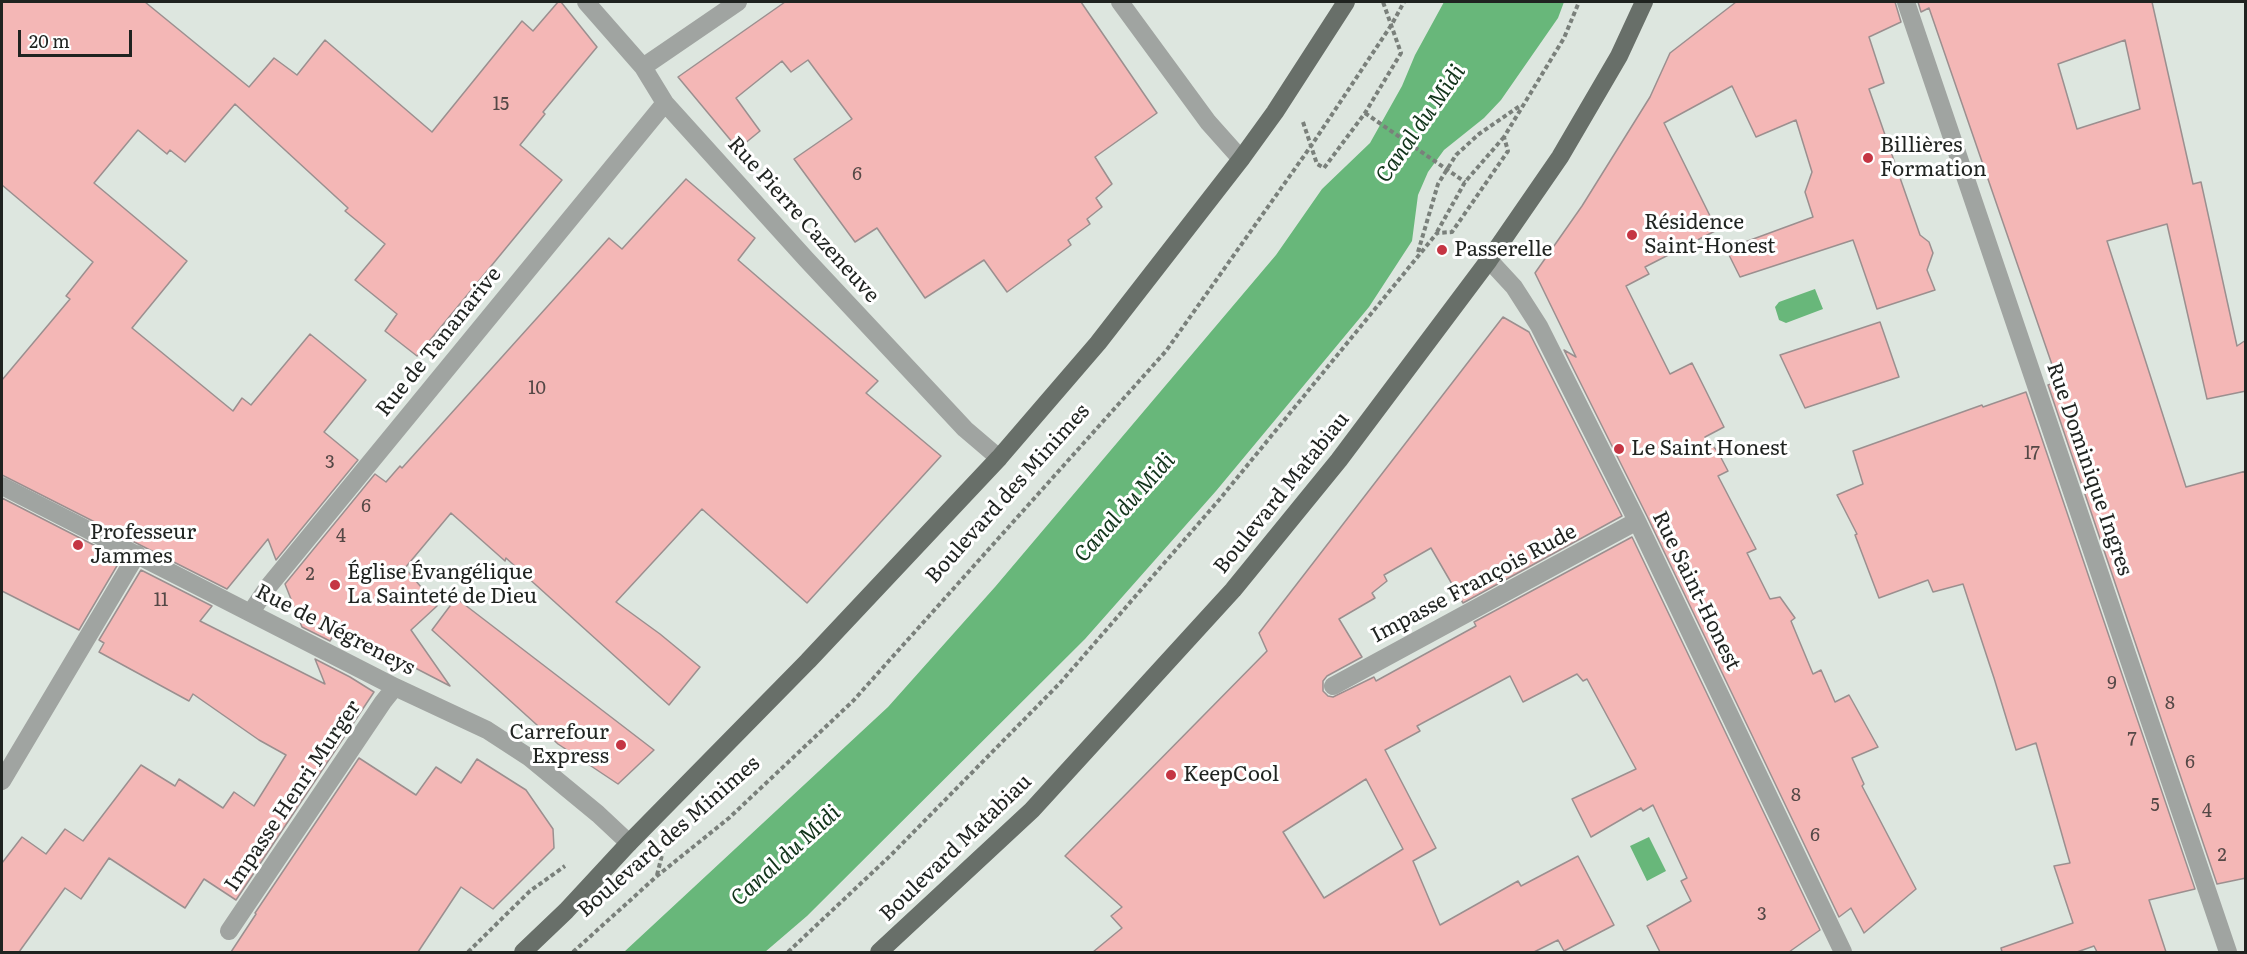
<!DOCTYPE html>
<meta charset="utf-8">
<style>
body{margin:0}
#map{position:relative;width:2247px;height:954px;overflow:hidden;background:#dde6df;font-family:Literata,serif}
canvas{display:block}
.frame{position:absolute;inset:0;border:3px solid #1f2320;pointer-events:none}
.scale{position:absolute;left:18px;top:30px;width:114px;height:27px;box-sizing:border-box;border:3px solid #1f2320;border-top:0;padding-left:8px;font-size:18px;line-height:21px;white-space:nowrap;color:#1f2320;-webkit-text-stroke:4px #fff;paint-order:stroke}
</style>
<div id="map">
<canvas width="2247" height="954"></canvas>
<div class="frame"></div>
<div class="scale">20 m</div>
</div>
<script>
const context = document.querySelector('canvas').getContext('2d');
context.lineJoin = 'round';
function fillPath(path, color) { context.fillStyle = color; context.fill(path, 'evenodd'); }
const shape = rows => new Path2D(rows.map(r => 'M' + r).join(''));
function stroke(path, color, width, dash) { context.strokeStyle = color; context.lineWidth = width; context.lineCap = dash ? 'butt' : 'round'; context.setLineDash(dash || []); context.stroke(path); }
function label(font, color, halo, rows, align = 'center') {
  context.font = font + ' Literata,serif'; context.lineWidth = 6; context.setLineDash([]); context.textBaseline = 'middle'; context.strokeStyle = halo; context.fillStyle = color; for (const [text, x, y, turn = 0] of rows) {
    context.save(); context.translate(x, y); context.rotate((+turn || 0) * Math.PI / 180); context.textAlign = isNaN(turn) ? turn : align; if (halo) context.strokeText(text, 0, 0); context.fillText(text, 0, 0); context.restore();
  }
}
const water = shape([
 [1444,2,1564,2,1558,18,1501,100,1484,118,1444,150,1428,172,1418,195,1412,241,1369,307,1216,491,1085,639,807,916,765,952,624,952,888,707,995,587,1276,255,1322,189,1370,143,1402,86,1415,55],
 [1815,289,1823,309,1786,323,1779,320,1775,307,1779,302],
 [1649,837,1666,871,1647,881,1630,846]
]);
const building = shape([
 [2,2,145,2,249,87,274,58,297,75,325,40,432,132,522,21,533,31,558,2,561,2,597,47,543,112,545,114,520,145,562,180,417,356,385,331,397,314,355,280,385,244,345,211,348,208,235,104,185,162,170,150,167,154,138,130,94,183,187,261,132,328,233,411,242,398,251,405,310,334,366,380,324,432,358,460,276,560,268,539,227,589,2,475,2,380,70,299,66,296,93,262,2,185,2,2],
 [785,2,1081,2,1157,113,1095,157,1112,184,1096,198,1102,207,1087,219,1090,224,1068,240,1071,245,1007,292,984,260,925,298,877,228,855,242,794,159,852,119,808,60,791,72,782,61,736,98,760,131,738,149,678,77,785,2],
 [1736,2,1895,2,1901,22,1869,37,1884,83,1869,89,1920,235,1929,242,1933,253,1927,270,1935,290,1877,309,1853,240,1740,277,1726,249,1813,217,1805,192,1812,172,1796,120,1756,137,1732,86,1664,123,1717,230,1645,267,1649,274,1626,286,1670,374,1692,363,1724,427,1705,437,1718,452,1728,471,1718,476,1756,549,1747,553,1770,599,1780,597,1795,618,1791,621,1813,674,1821,670,1835,702,1849,695,1878,747,1852,758,1864,784,1862,786,1916,889,1864,933,1851,908,1839,917,1647,516,1564,350,1576,357,1535,273,1582,206,1650,97,1670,53,1736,2],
 [1918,2,2152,2,2193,184,2201,182,2237,346,2246,340,2246,391,2207,399,2167,224,2107,241,2186,487,2246,471,2246,878,2217,884,2048,385,2058,382,1929,8,1921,12,1918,2],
 [2125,40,2140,109,2077,129,2058,64,2125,40],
 [686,179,755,238,738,260,878,381,866,393,941,456,807,603,702,509,616,602,660,634,700,667,669,705,506,558,505,561,451,513,405,568,437,606,411,630,450,686,338,628,330,641,302,627,285,584,375,474,386,482,400,466,402,468,609,238,622,249,686,179],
 [1503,317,1529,332,1622,516,1463,603,1431,548,1384,575,1387,581,1372,593,1375,598,1339,619,1362,657,1327,676,1323,681,1323,691,1328,696,1333,697,1374,677,1376,681,1476,626,1474,622,1632,537,1820,930,1789,952,1660,952,1647,926,1691,901,1681,881,1687,878,1653,805,1643,811,1641,808,1591,837,1572,799,1636,769,1587,679,1583,681,1577,674,1523,702,1510,676,1417,726,1420,731,1385,750,1436,848,1413,861,1440,925,1518,881,1521,886,1578,856,1614,925,1564,951,1558,940,1534,952,1093,952,1122,928,1111,916,1122,907,1065,856,1267,651,1259,633,1503,317],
 [1366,779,1403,849,1324,898,1283,832,1366,779],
 [1880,322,1899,377,1805,408,1780,355,1880,322],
 [2026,392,2195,889,2149,900,2166,952,2097,952,2094,946,2077,952,2002,952,2001,948,2073,923,2054,866,2070,863,2036,743,2016,750,1994,678,1963,584,1933,592,1928,580,1879,598,1855,535,1857,534,1837,495,1863,484,1853,451,1982,405,1983,407,2026,392],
 [2,498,121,559,79,630,2,591,2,498],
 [141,570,212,606,200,621,325,684,315,659,350,677,374,692,236,900,204,879,185,908,109,858,81,899,65,888,19,952,2,952,2,863,22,837,46,854,65,829,83,841,141,765,175,786,179,779,223,808,234,792,254,806,286,755,259,740,193,694,189,701,99,652,104,643,99,640,141,570],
 [456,598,654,750,618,784,558,744,432,630,456,598],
 [359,758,416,795,436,767,461,783,477,759,526,790,553,829,554,848,493,909,461,887,418,952,231,952,256,914,255,913,359,758]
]);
const path = shape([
 [1365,113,1465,182],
 [1303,122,1317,164,1324,168,1365,113,1401,53,1383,2],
 [1437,232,1465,182,1504,137],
 [1418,252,1438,184,1456,155,1479,134,1521,105],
 [657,875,663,851],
 [468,952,530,891,565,866],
 [573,952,657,876,729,818,853,701,1166,351,1311,146,1392,24,1404,2],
 [788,952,891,855,1060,683,1219,500,1437,233,1452,232,1508,151,1504,137,1564,38,1579,2]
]);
const minor = shape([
 [586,2,643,67,665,103,806,259,965,429,999,458],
 [1120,2,1208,122,1241,159],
 [1906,2,2228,952],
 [643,67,738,2],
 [1489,260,1514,287,1539,326,1637,521,1843,952],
 [2,486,395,687,487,730,530,758,598,814,629,843],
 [251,612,268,587,665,103],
 [1333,686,1637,521],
 [2,781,137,554],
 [229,931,383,702,395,687]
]);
const major = shape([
 [523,952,566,911,629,843,808,661,999,458,1098,343,1241,159,1275,112,1346,2],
 [879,952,1032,810,1233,590,1339,460,1489,260,1560,157,1619,56,1644,2]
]);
const markers = [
 [1868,158,6,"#c53543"],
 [1632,235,6,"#c53543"],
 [1442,250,6,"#c53543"],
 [1619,449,6,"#c53543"],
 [78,545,6,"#c53543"],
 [335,585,6,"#c53543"],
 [621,745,6,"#c53543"],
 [1171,775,6,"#c53543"]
];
const numberNames = [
 ["15",501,105],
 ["6",857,175],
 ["10",537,389],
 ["17",2032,454],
 ["3",330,463],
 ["6",366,507],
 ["4",341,537],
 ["2",310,575],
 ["11",161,601],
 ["9",2112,684],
 ["8",2170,704],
 ["7",2132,740],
 ["6",2190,763],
 ["8",1796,796],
 ["5",2155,806],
 ["4",2207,812],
 ["6",1815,836],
 ["2",2222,856],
 ["3",1762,915]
];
const poiNames = [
 ["Billières",1880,146],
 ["Formation",1880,170],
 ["Résidence",1644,223],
 ["Saint-Honest",1644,247],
 ["Passerelle",1454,250],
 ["Le Saint Honest",1631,449],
 ["Professeur",90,533],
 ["Jammes",90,557],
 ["Église Évangélique",347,573],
 ["La Sainteté de Dieu",347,597],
 ["Carrefour",609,733,"right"],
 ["Express",609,757,"right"],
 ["KeepCool",1183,775]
];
const streetNames = [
 ["Rue Pierre Cazeneuve",803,220,48],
 ["Rue de Tananarive",439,342,-51],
 ["Rue Dominique Ingres",2089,469,71],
 ["Boulevard Matabiau",1282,493,-51],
 ["Boulevard des Minimes",1008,494,-48],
 ["Impasse François Rude",1474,584,-28],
 ["Rue Saint-Honest",1696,591,64],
 ["Rue de Négreneys",335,630,27],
 ["Impasse Henri Murger",293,796,-56],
 ["Boulevard des Minimes",669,837,-41],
 ["Boulevard Matabiau",956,848,-44]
];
const waterNames = [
 ["Canal du Midi",1421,124,-55],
 ["Canal du Midi",1125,508,-48],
 ["Canal du Midi",786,856,-42]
];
fillPath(water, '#68b77a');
fillPath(building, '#f4b7b6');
stroke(building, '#9b8f8f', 1.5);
stroke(path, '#7a807b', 4, [4.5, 3]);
stroke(minor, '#a0a4a1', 18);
stroke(major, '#686f69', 18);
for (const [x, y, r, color] of markers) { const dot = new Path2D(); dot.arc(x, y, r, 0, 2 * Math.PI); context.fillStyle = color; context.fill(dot); stroke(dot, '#fff', 2); }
label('18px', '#544846', null, numberNames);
label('21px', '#1f2320', '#fff', poiNames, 'left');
label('21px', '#1f2320', '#fff', streetNames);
label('italic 22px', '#11331a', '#fff', waterNames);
</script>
